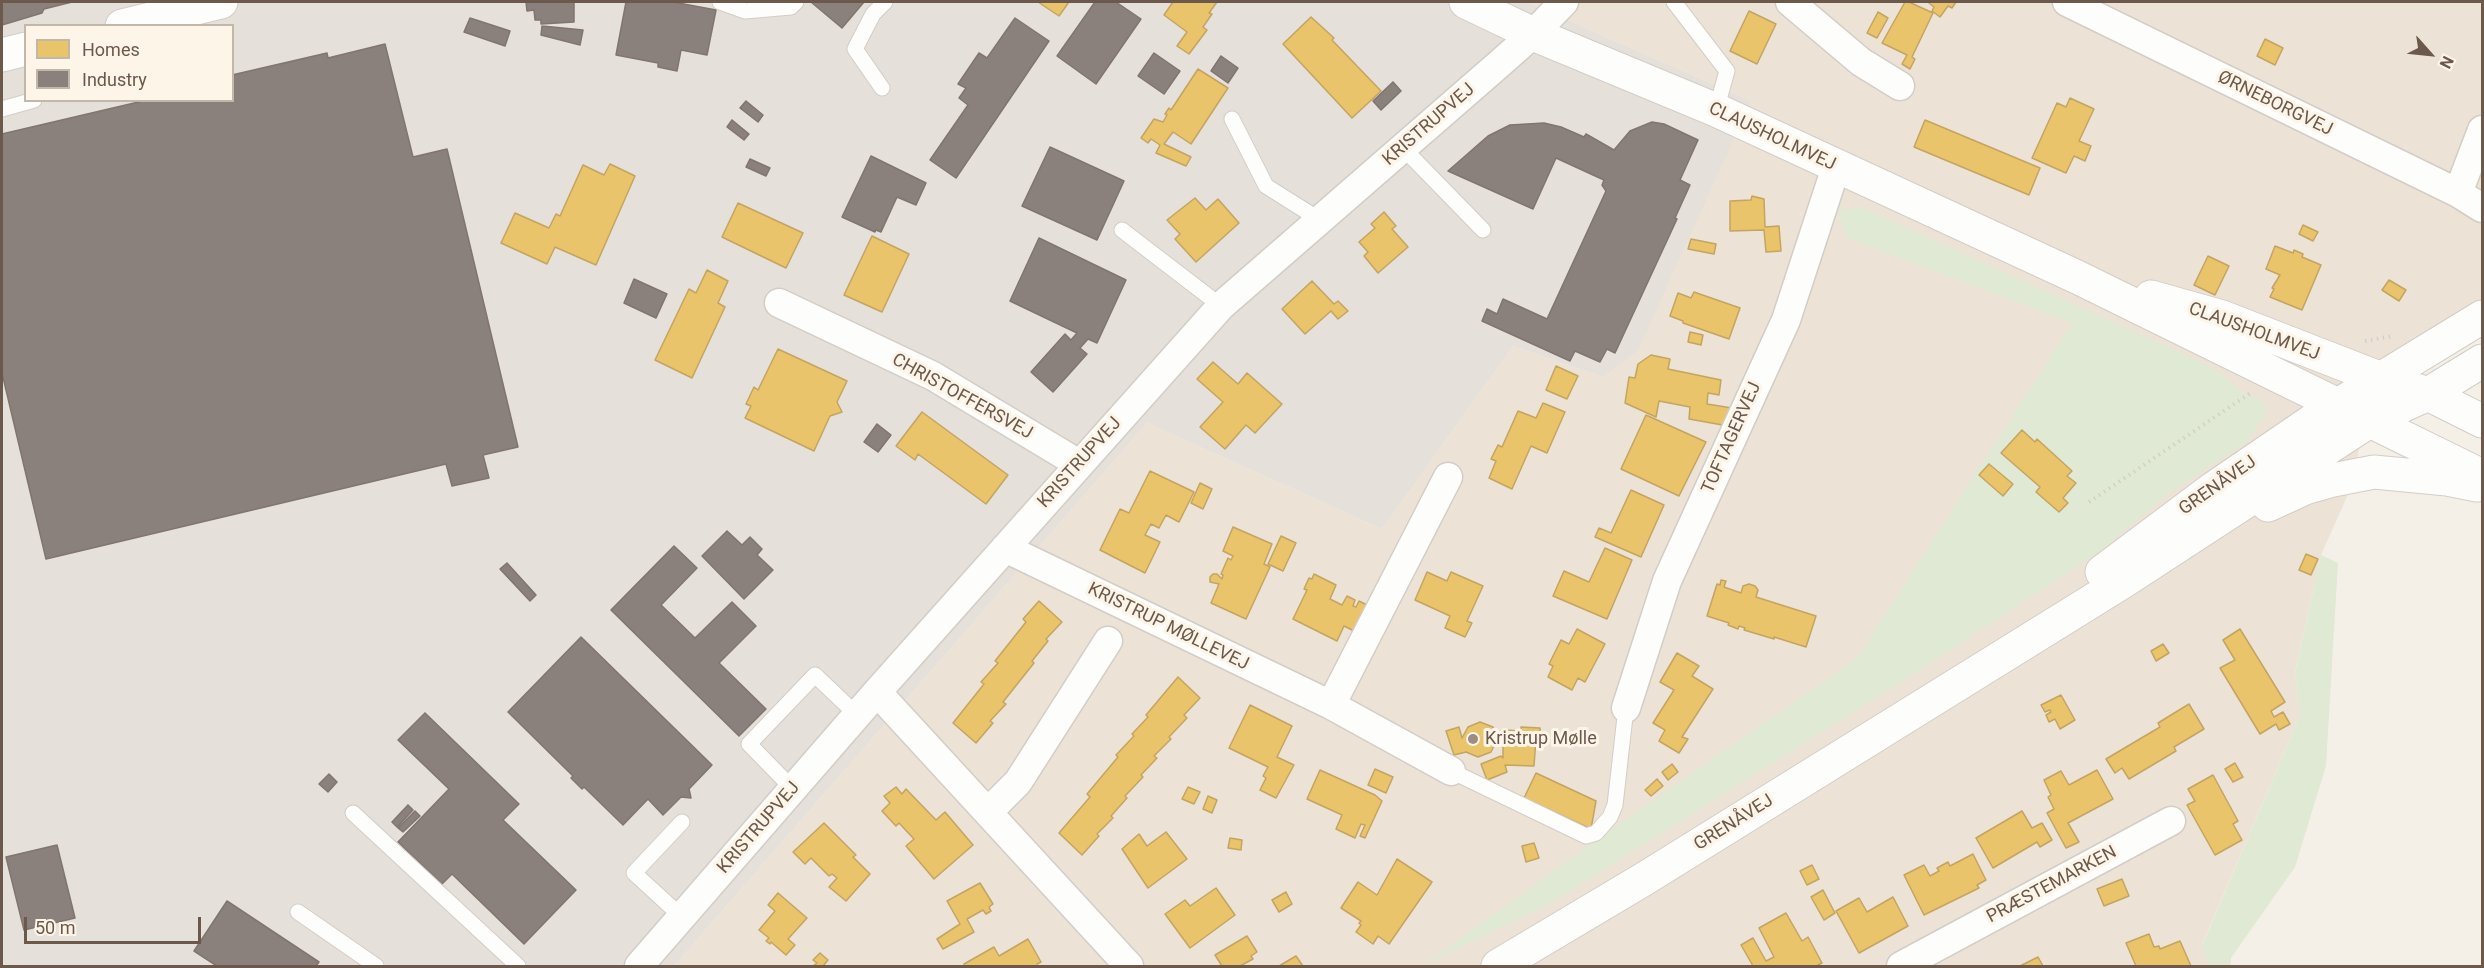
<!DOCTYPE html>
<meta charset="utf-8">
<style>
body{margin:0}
#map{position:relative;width:2484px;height:968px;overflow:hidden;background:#f4f0e8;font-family:Roboto,sans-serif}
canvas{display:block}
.frame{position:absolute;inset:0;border:3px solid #6d594c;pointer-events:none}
.legend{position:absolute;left:24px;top:24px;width:210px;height:78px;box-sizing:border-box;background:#fcf5e8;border:2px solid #c3b7aa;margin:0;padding:8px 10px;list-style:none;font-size:18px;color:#6d594c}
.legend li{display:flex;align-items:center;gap:12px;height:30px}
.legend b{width:30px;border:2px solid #c3b7aa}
.north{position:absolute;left:2400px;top:24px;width:60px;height:60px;-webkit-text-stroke:4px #fcf5e8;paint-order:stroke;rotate:117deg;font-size:16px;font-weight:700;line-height:24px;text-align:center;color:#6d594c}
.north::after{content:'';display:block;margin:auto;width:21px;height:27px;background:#6d594c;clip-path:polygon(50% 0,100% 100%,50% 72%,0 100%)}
.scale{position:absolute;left:24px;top:917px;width:177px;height:27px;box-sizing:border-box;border:3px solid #6d594c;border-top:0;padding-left:8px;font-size:18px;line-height:21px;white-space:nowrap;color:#6d594c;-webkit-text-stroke:4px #fcf5e8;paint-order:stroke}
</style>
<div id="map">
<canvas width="2484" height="968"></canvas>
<div class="frame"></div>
<ul class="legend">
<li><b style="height:16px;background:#e9c46a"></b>Homes</li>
<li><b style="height:16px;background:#8a817c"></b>Industry</li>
</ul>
<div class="north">N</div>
<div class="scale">50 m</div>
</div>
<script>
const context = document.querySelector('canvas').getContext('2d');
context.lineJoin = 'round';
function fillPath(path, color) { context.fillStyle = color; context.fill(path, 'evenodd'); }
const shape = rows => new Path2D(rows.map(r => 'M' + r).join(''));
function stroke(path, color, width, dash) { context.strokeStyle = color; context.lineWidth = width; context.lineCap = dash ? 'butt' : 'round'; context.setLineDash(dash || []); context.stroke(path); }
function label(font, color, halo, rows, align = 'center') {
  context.font = font + ' Roboto,sans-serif'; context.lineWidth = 6; context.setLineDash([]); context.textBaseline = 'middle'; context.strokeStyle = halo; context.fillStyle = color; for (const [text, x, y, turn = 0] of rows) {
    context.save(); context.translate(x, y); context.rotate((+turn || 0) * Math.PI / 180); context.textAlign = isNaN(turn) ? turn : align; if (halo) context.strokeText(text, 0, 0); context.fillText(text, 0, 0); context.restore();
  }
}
const residential = shape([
 [1527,2,2482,2,2482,304,2373,372,2353,483,2321,555,2295,672,2300,716,2202,945,2209,966,674,966,1147,423,1382,529,1513,346,1603,377,1751,101]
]);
const industrial = shape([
 [2,2,1527,2,1751,101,1638,350,1603,377,1513,346,1382,529,1147,423,674,966,2,966],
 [26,26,232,26,232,100,26,100]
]);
const green = shape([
 [1863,208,2214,368,2243,393,2260,399,2267,411,2247,442,2169,493,2100,551,1920,670,1549,904,1422,966,1592,843,1857,658,2072,323,1847,238,1837,210],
 [2321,555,2338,563,2326,766,2295,867,2231,958,2231,966,2209,966,2202,946,2300,716,2295,673]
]);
const homes = shape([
 [1038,2,1069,2,1059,16,1038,2],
 [1173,2,1217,2,1209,13,1212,14,1203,27,1207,30,1189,54,1177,46,1187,32,1164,15,1173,2],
 [1905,2,1909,2,1933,13,1912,57,1915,59,1910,69,1902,64,1907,55,1882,43,1905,2],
 [1930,2,1956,2,1952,8,1948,6,1940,17,1932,11,1934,7,1929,3,1930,2],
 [1749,11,1776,24,1757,64,1730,51,1749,11],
 [1878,12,1888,18,1877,38,1867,33,1878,12],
 [1311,17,1334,38,1332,40,1381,91,1352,118,1283,44,1311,17],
 [2265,39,2283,48,2275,65,2257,56,2265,39],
 [1198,69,1228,88,1191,144,1173,132,1164,144,1191,157,1186,166,1156,153,1160,145,1151,139,1148,143,1141,138,1154,119,1163,122,1167,115,1165,114,1169,108,1171,110,1198,69],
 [2070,98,2094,109,2079,141,2091,146,2085,161,2074,156,2066,173,2032,158,2057,103,2066,107,2070,98],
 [1925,120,2040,168,2029,195,1914,147,1925,120],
 [610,164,635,176,596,265,555,247,547,264,501,243,515,213,549,228,556,214,560,216,583,165,604,175,610,164],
 [1752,196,1764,199,1765,227,1779,226,1781,251,1766,252,1764,230,1730,231,1730,201,1751,200,1752,196],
 [1195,198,1206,210,1218,199,1239,223,1196,262,1175,239,1180,234,1167,220,1195,198],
 [738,203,803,233,786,268,722,237,738,203],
 [1384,212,1396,226,1392,229,1408,247,1378,273,1364,256,1368,252,1359,242,1375,228,1371,224,1384,212],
 [2303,225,2318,232,2313,241,2299,234,2303,225],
 [872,236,909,254,882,312,844,295,872,236],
 [1691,239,1716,244,1714,254,1688,249,1691,239],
 [2275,246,2293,253,2294,250,2303,254,2302,257,2321,265,2302,310,2270,297,2274,289,2272,288,2280,275,2266,269,2275,246],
 [2208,256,2229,266,2215,295,2194,285,2208,256],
 [707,270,728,281,718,303,725,307,692,378,655,360,689,289,696,293,707,270],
 [2389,280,2406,290,2399,301,2382,290,2389,280],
 [1312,281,1334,304,1338,301,1348,311,1338,319,1331,311,1305,334,1282,309,1312,281],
 [1694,292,1740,308,1729,339,1683,323,1683,321,1670,316,1678,293,1691,298,1694,292],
 [1690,332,1703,335,1701,345,1688,342,1690,332],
 [778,349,847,381,837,402,842,412,830,416,814,451,745,418,751,406,746,404,754,387,758,390,778,349],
 [1651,355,1670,359,1668,369,1721,380,1719,395,1708,393,1707,404,1732,408,1728,426,1689,419,1690,407,1659,401,1656,417,1625,403,1629,377,1635,378,1638,364,1651,355],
 [1213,362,1238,384,1247,373,1282,404,1255,433,1246,425,1225,449,1200,427,1223,402,1197,379,1213,362],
 [1556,366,1578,376,1567,399,1546,390,1556,366],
 [1543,403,1565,412,1547,453,1531,446,1512,489,1489,478,1496,461,1491,459,1498,445,1502,447,1518,411,1536,418,1543,403],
 [922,412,1008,475,986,504,918,454,915,460,896,446,922,412],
 [1646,415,1706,442,1679,496,1621,469,1646,415],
 [2022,430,2035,442,2037,439,2072,471,2067,476,2076,483,2063,498,2068,503,2059,512,2036,492,2040,487,2001,453,2022,430],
 [1989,464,2013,484,2003,496,1979,475,1989,464],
 [1150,471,1194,492,1179,522,1166,515,1159,528,1151,524,1145,535,1160,542,1145,573,1100,550,1120,509,1129,513,1150,471],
 [1200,483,1212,489,1203,509,1191,503,1200,483],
 [1631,490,1664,505,1641,557,1595,537,1599,528,1611,533,1631,490],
 [1233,527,1272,544,1264,564,1270,567,1246,619,1211,603,1219,584,1210,582,1210,577,1213,574,1217,574,1222,579,1223,575,1221,574,1228,558,1231,560,1233,556,1223,551,1233,527],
 [1281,536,1296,543,1283,571,1268,564,1281,536],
 [1605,548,1632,560,1607,619,1553,596,1564,571,1589,582,1605,548],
 [2306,554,2318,559,2311,575,2299,570,2306,554],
 [1427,572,1447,581,1451,572,1483,586,1467,621,1472,623,1465,637,1445,628,1450,616,1415,600,1427,572],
 [1314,574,1336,585,1330,599,1342,605,1347,596,1355,600,1353,606,1356,607,1359,601,1369,606,1356,632,1344,626,1337,641,1293,619,1307,590,1304,589,1309,578,1312,579,1314,574],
 [1721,580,1726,581,1724,587,1741,593,1743,586,1749,584,1755,586,1758,590,1756,597,1816,616,1806,647,1774,637,1774,639,1744,630,1745,628,1739,626,1738,629,1728,625,1729,623,1707,616,1717,584,1720,585,1721,580],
 [1039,601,1062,622,1046,639,1048,641,1032,661,1034,663,1003,702,1006,704,990,721,993,723,976,743,953,723,984,684,981,682,998,663,995,661,1026,622,1023,619,1039,601],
 [1577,629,1605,644,1585,682,1578,678,1572,690,1548,677,1553,666,1549,664,1561,640,1569,644,1577,629],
 [2240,629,2285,702,2271,711,2274,717,2283,712,2290,724,2279,730,2276,724,2260,734,2220,668,2235,660,2223,640,2240,629],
 [2163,644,2169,653,2156,661,2151,651,2163,644],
 [1677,653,1699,666,1692,676,1713,689,1682,737,1688,739,1679,753,1659,741,1665,730,1653,723,1674,690,1660,682,1677,653],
 [1178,677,1200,698,1184,715,1187,718,1169,737,1171,739,1154,756,1157,758,1141,775,1143,777,1125,796,1127,798,1111,816,1113,818,1097,834,1099,836,1082,855,1059,833,1090,797,1087,794,1118,757,1116,755,1134,736,1132,734,1148,717,1146,715,1178,677],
 [2061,695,2075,720,2060,729,2055,719,2049,722,2046,715,2051,712,2050,710,2045,712,2041,705,2061,695],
 [2189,704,2204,729,2174,747,2176,751,2129,779,2122,768,2115,773,2106,759,2160,727,2158,723,2189,704],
 [1250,705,1292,726,1277,757,1294,765,1276,798,1260,790,1266,778,1263,776,1268,767,1229,748,1250,705],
 [1480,722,1493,727,1497,740,1491,752,1478,757,1466,752,1454,755,1446,731,1459,727,1462,738,1468,727,1480,722],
 [1521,727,1540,728,1540,738,1536,738,1534,766,1505,765,1507,772,1487,780,1481,764,1501,756,1503,758,1503,730,1521,731,1521,727],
 [2235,763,2243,777,2233,782,2225,769,2235,763],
 [1672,764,1678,772,1668,780,1662,772,1672,764],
 [1375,769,1393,777,1386,793,1368,785,1375,769],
 [1320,770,1375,795,1382,801,1365,838,1360,836,1365,825,1361,824,1355,838,1336,829,1342,815,1307,799,1320,770],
 [2097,770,2113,799,2068,823,2079,842,2066,848,2047,813,2054,809,2048,797,2051,795,2044,780,2061,771,2069,785,2097,770],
 [1536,773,1596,801,1591,829,1524,798,1536,773],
 [2213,775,2238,821,2233,824,2242,840,2215,855,2187,805,2195,801,2188,789,2213,775],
 [1657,779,1663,786,1651,796,1645,790,1657,779],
 [896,787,902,794,906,789,936,820,945,812,973,845,934,879,906,846,914,839,899,823,896,826,882,811,890,803,884,796,896,787],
 [1188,787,1200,792,1194,804,1182,799,1188,787],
 [1208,796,1217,800,1212,813,1203,809,1208,796],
 [2022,811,2032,828,2042,823,2052,840,2040,847,2037,842,1993,868,1976,838,2022,811],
 [824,823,856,855,853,857,870,874,846,901,829,887,837,878,832,874,829,876,811,858,805,864,793,852,824,823],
 [1166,832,1187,859,1148,888,1122,849,1139,834,1147,846,1166,832],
 [1230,838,1242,840,1241,850,1228,848,1230,838],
 [1534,843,1539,858,1526,862,1522,846,1534,843],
 [1973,854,1986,880,1977,885,1979,888,1924,915,1904,875,1924,865,1930,876,1939,871,1937,868,1948,862,1950,866,1973,854],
 [1397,859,1432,882,1389,944,1378,936,1373,944,1356,932,1361,925,1359,923,1361,921,1341,908,1358,882,1377,895,1397,859],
 [1812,865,1819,879,1807,885,1800,871,1812,865],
 [2122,879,2129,896,2104,906,2097,889,2122,879],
 [980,883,993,904,989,907,991,911,986,914,983,910,967,919,974,932,943,949,937,939,960,924,947,901,980,883],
 [1216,888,1235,915,1190,948,1165,914,1185,900,1190,906,1216,888],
 [1823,890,1835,913,1824,920,1811,897,1823,890],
 [1286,892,1292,904,1279,912,1272,900,1286,892],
 [778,893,807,918,788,939,795,945,786,955,771,942,770,944,766,941,769,938,759,930,775,911,768,905,778,893],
 [1893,897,1908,926,1859,953,1836,911,1859,898,1867,912,1893,897],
 [1786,913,1802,941,1808,937,1822,963,1816,966,1753,966,1741,945,1753,938,1766,961,1774,957,1759,928,1786,913],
 [2149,934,2154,947,2159,946,2160,949,2180,941,2191,966,2136,966,2126,943,2149,934],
 [1247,936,1257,952,1251,956,1253,959,1240,966,1222,966,1215,955,1247,936],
 [1028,939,1041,962,1037,964,1038,966,965,966,964,964,994,947,999,956,1028,939],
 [820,953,828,960,823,966,813,966,817,963,813,960,820,953],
 [1296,956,1303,966,1279,966,1296,956],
 [2038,957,2043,966,2020,966,2038,957]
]);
const industry = shape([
 [2,2,72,2,44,9,42,13,2,25,2,2],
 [526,2,574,2,574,22,541,24,541,20,535,20,534,10,527,11,526,2],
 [626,2,673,2,716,10,707,55,681,50,677,71,658,67,658,63,616,55,626,2],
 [811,2,864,2,842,28,811,2],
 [1095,2,1116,2,1141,19,1096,84,1057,56,1095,2],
 [470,18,510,31,505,46,464,32,470,18],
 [1015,18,1049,41,956,178,930,160,968,105,959,98,966,88,958,84,979,53,987,58,1015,18],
 [542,26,583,30,580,45,541,35,542,26],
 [385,44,413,157,447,149,518,447,483,455,489,478,452,486,446,464,46,559,2,373,2,134,147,100,232,100,232,75,327,53,328,58,385,44],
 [1154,53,1180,71,1164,94,1138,76,1154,53],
 [1221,56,1238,68,1228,83,1211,71,1221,56],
 [1393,82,1401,91,1381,110,1373,101,1393,82],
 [746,101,763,115,758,122,740,108,746,101],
 [732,120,749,134,744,140,727,127,732,120],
 [1652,122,1664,124,1698,140,1680,180,1690,185,1675,218,1677,219,1615,353,1607,349,1600,362,1575,351,1570,361,1482,321,1487,309,1497,314,1503,299,1547,319,1606,191,1602,185,1604,180,1556,158,1533,209,1448,171,1488,136,1510,125,1544,123,1561,127,1584,137,1586,134,1614,150,1630,131,1652,122],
 [1050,147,1124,181,1097,240,1022,206,1050,147],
 [871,156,926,183,916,205,897,197,881,232,876,230,875,232,842,217,871,156],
 [750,159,770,168,766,176,746,167,750,159],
 [1039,238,1126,280,1097,343,1088,339,1080,348,1087,354,1053,392,1031,372,1065,334,1071,340,1077,333,1010,301,1039,238],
 [634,279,667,294,656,318,624,303,634,279],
 [877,424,891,435,878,452,864,442,877,424],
 [727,531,742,545,750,537,762,549,757,555,773,570,744,599,702,556,727,531],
 [674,546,697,568,661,605,695,638,732,602,756,626,719,663,766,709,739,736,611,610,674,546],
 [507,563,536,595,530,601,500,569,507,563],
 [581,637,712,765,689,789,691,798,681,797,663,815,648,799,623,825,584,787,582,789,571,778,573,776,508,712,581,637],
 [425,713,519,804,503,820,576,890,524,944,452,874,442,884,398,842,449,789,398,740,425,713],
 [329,774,337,782,328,792,319,784,329,774],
 [408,805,413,810,397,827,392,822,408,805],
 [415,811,420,816,403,832,398,828,415,811],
 [57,845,75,918,24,930,6,857,57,845],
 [227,901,319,962,316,966,217,966,194,951,227,901]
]);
const path = shape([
 [2365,341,2393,336],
 [2089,502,2252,392]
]);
const service = shape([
 [720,2,745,11,791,7,796,2],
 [1674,2,1727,71,1716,110],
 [882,88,855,49,873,14,885,2],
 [2,109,34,100],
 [1232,119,1266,186,1320,220],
 [1403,148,1483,230],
 [1122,230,1221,306],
 [1451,771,1586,836,1596,833,1610,817,1615,805,1626,708],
 [793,789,749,744,815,675,857,715],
 [353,813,518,966],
 [682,822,634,873,682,917],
 [298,912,376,966]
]);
const minor = shape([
 [1790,2,1861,62,1900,86],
 [2067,2,2458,193,2482,208],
 [2458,193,2482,130],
 [779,303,933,376,1079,464],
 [1005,548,1331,705,1451,771],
 [877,692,1129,966],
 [1331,705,1448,477],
 [1626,708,1667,581,1786,320,1836,167],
 [988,812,1018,782,1108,641],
 [639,966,877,692,1221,306,1498,65,1533,34,1564,2],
 [1901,966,2171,821]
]);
const tertiary = shape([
 [1466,2,1533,34,1716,110,2077,277,2482,476],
 [122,26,221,2],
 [2,55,26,49],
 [2151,297,2222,317,2379,378,2428,394,2482,421],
 [2268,505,2305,488,2333,480,2374,472,2447,479,2477,485],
 [2102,572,2214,488,2315,419,2482,317],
 [1498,966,1644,879,2124,581,2371,420,2428,394,2482,361]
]);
const markers = [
 [1473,739,6,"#9c8e83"]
];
const streetNames = [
 ["ØRNEBORGVEJ",2275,104,26],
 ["KRISTRUPVEJ",1429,125,-41],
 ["CLAUSHOLMVEJ",1772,137,25],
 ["CLAUSHOLMVEJ",2254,332,20],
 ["CHRISTOFFERSVEJ",962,397,29],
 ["TOFTAGERVEJ",1732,438,-66],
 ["KRISTRUPVEJ",1080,463,-48],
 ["GRENÅVEJ",2218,486,-35],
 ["KRISTRUP MØLLEVEJ",1168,627,26],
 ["GRENÅVEJ",1734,823,-32],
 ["KRISTRUPVEJ",759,828,-49],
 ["PRÆSTEMARKEN",2052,885,-28]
];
const poiNames = [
 ["Kristrup Mølle",1485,739]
];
fillPath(residential, '#ece3d6');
fillPath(industrial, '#e5e0d9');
fillPath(green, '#e0e9d4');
fillPath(homes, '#e9c46a');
stroke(homes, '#c4a461', 1.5);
fillPath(industry, '#8a817c');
stroke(industry, '#81756e', 1.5);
stroke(service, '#d3cdc6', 17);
stroke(minor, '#d3cdc6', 31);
stroke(tertiary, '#d3cdc6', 35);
stroke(path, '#d5cfca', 4, [1.5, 4.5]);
stroke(service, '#fdfdfc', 15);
stroke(minor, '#fdfdfc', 28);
stroke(tertiary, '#fdfdfc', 33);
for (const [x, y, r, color] of markers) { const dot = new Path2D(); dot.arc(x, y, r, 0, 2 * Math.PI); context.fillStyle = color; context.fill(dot); stroke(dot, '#fcf5e8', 2); }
label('18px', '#6d594c', '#fcf5e8', streetNames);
label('18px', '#6d594c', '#fcf5e8', poiNames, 'left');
</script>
